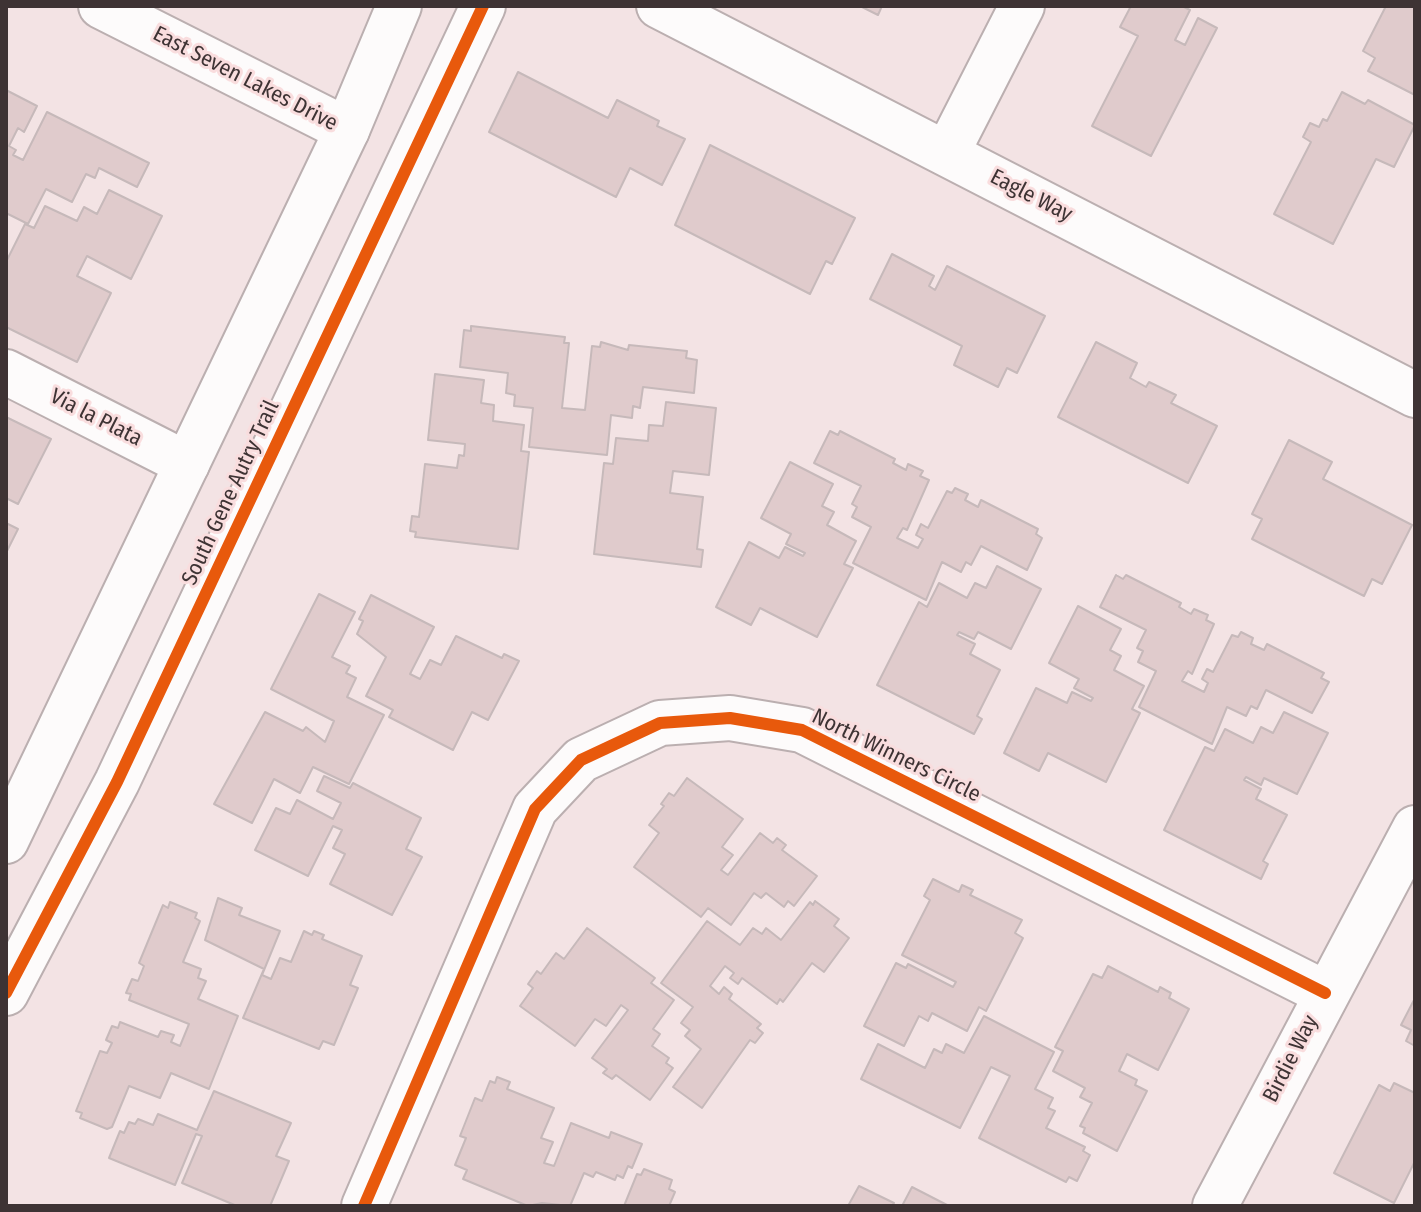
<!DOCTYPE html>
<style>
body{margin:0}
#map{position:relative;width:1421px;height:1212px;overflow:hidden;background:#f3e3e4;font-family:"Fira Sans Condensed",sans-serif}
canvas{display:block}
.frame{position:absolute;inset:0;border:8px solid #3e3334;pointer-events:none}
</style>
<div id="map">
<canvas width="1421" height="1212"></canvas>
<div class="frame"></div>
</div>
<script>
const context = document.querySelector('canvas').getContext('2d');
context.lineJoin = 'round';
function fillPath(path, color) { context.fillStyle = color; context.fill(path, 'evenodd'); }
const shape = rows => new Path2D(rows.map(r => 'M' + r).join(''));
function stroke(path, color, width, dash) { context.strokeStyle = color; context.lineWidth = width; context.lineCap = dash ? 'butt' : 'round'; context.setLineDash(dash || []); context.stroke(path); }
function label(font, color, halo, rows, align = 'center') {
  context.font = font + ' "Fira Sans Condensed",sans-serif'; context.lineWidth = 6; context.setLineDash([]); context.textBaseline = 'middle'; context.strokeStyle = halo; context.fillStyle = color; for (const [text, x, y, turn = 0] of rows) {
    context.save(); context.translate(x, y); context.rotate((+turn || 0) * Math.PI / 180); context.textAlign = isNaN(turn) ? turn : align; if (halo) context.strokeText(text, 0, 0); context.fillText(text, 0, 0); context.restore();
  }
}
const building = shape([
 [860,6,882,6,878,15,860,6],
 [1131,6,1182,6,1190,10,1175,40,1185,45,1198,18,1217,28,1151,156,1092,126,1138,36,1120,27,1131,6],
 [1386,6,1415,6,1415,95,1368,71,1375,58,1363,51,1386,6],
 [518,72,608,118,617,100,659,121,657,126,685,139,662,185,630,168,616,197,489,132,518,72],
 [6,90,37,106,24,132,18,128,9,146,16,150,13,155,23,160,47,112,149,163,137,187,99,168,95,178,86,174,72,202,46,189,28,224,6,213,6,90],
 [1342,92,1365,104,1368,100,1415,125,1394,167,1376,159,1333,244,1274,214,1311,142,1303,137,1310,123,1319,127,1323,119,1327,121,1342,92],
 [710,145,855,218,832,264,826,261,810,294,675,225,710,145],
 [109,190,162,216,131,279,87,256,77,276,111,293,77,362,6,327,6,262,25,224,34,228,45,206,77,221,84,207,97,214,109,190],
 [892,254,934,276,929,286,935,290,947,266,1045,316,1017,373,1007,368,998,387,954,365,962,346,870,299,892,254],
 [471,326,565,337,564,343,569,343,562,408,585,410,592,346,600,347,601,342,628,350,629,345,687,351,686,358,697,360,694,393,643,387,640,408,633,406,632,418,611,415,607,455,529,447,533,408,514,406,515,395,506,393,508,373,460,367,464,330,471,331,471,326],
 [1096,342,1137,363,1130,378,1146,387,1149,382,1176,395,1171,403,1217,426,1188,483,1058,417,1096,342],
 [435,374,484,380,481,403,494,405,493,421,524,425,521,451,529,452,518,549,415,537,416,532,410,531,412,516,419,517,425,464,457,468,459,455,464,456,465,444,428,440,435,374],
 [666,402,716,408,709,475,673,471,670,493,703,497,697,549,703,550,701,567,594,554,604,463,613,464,616,438,648,441,649,425,663,426,666,402],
 [6,417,51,439,18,504,6,498,6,417],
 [830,431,838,435,840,431,895,459,893,463,906,470,908,464,923,471,920,476,929,480,907,530,903,528,897,538,918,548,923,539,916,535,921,524,928,528,947,491,952,493,955,488,968,494,965,500,978,507,981,500,1038,529,1036,534,1042,538,1027,570,981,546,971,565,966,562,961,572,942,562,926,600,853,563,871,527,852,517,857,507,852,504,861,486,814,463,830,431],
 [1289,440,1332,462,1323,479,1412,525,1382,584,1372,579,1364,596,1252,539,1262,519,1252,514,1289,440],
 [790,462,833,484,822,506,834,512,827,525,856,541,844,564,853,568,817,637,760,608,751,625,716,607,749,542,779,558,785,547,803,556,805,553,786,544,791,534,761,518,790,462],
 [6,523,18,529,6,553,6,523],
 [997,566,1041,589,1011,649,978,632,974,639,959,632,957,635,975,644,970,654,1000,670,977,716,982,719,974,734,877,685,919,602,927,607,939,583,967,598,975,583,986,588,997,566],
 [1116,575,1123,579,1126,575,1181,603,1179,607,1191,614,1194,609,1208,615,1206,620,1214,624,1192,674,1188,671,1182,681,1204,692,1208,683,1202,679,1207,669,1213,672,1232,635,1238,637,1241,632,1253,638,1251,644,1264,650,1267,644,1324,673,1321,678,1329,682,1312,713,1266,690,1257,709,1251,706,1246,716,1227,707,1212,744,1139,707,1156,671,1138,662,1143,651,1137,648,1146,630,1100,607,1116,575],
 [319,594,355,612,332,657,350,666,346,673,356,678,347,697,384,715,349,784,313,767,300,793,274,779,252,823,214,804,265,712,303,731,306,727,325,742,334,721,271,689,319,594],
 [371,595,434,627,410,674,420,679,430,660,441,665,456,636,502,658,504,654,519,661,488,720,472,712,453,750,389,717,393,710,366,696,386,657,357,634,363,621,359,619,371,595],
 [1078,606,1121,629,1110,650,1121,656,1114,670,1144,686,1132,709,1140,713,1106,782,1048,753,1039,771,1004,753,1036,688,1067,703,1072,692,1091,701,1093,698,1074,688,1079,679,1049,663,1078,606],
 [1284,712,1328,733,1297,794,1264,778,1261,785,1246,777,1244,780,1261,789,1256,799,1287,815,1263,861,1268,864,1261,879,1164,830,1205,747,1214,751,1225,729,1253,743,1261,727,1273,733,1284,712],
 [324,776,350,788,353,783,421,818,406,849,422,857,392,915,330,884,345,854,333,848,342,830,333,826,308,876,255,850,276,808,290,814,297,800,333,819,341,803,317,791,324,776],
 [687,778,743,819,722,847,733,855,721,870,728,875,760,833,773,843,777,838,786,845,782,850,817,876,794,906,788,901,784,907,766,893,761,898,754,893,731,925,708,908,701,917,634,867,659,833,649,825,664,806,661,804,669,793,674,796,687,778],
 [933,879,959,892,962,885,973,890,970,895,1022,920,1015,933,1023,938,986,1011,979,1007,967,1031,932,1013,928,1021,919,1016,904,1046,864,1026,896,963,906,968,908,964,953,987,956,982,902,955,930,900,924,896,933,879],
 [218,898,242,908,239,915,280,931,262,975,271,979,280,958,291,962,304,931,312,935,314,931,324,935,322,939,362,956,350,985,358,988,334,1045,323,1041,319,1049,243,1018,264,969,205,940,218,898],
 [815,901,839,919,834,926,849,938,824,972,812,963,783,1002,780,999,777,1004,742,978,738,984,730,978,734,973,725,966,710,986,719,994,724,987,732,994,729,999,761,1024,757,1028,763,1033,755,1043,750,1040,702,1108,673,1087,701,1049,685,1036,690,1030,681,1023,693,1007,661,983,707,921,740,945,753,928,762,934,766,928,781,940,810,902,813,905,815,901],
 [170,902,197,913,195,918,200,921,183,962,201,969,198,978,206,981,198,999,238,1016,209,1089,171,1073,160,1098,129,1086,112,1127,107,1129,80,1118,82,1113,76,1111,100,1051,107,1053,112,1043,106,1040,112,1026,118,1028,120,1022,158,1037,161,1031,174,1035,171,1042,180,1046,189,1024,129,1000,131,994,126,993,132,979,138,981,144,966,139,963,163,905,168,908,170,902],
 [587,928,655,978,651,983,674,1000,653,1029,660,1034,652,1046,669,1058,666,1063,673,1068,650,1100,616,1075,612,1079,603,1073,607,1069,592,1058,628,1010,621,1005,606,1026,595,1019,575,1046,520,1006,533,988,528,984,537,971,541,974,556,953,564,959,587,928],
 [1108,966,1158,992,1160,987,1171,993,1169,998,1189,1009,1158,1070,1127,1054,1119,1071,1137,1080,1135,1085,1147,1091,1117,1151,1083,1133,1085,1128,1080,1126,1092,1103,1080,1097,1085,1088,1053,1071,1063,1051,1055,1047,1093,974,1102,978,1108,966],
 [1415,998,1415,1046,1406,1041,1411,1030,1401,1025,1415,998],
 [984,1016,1054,1052,1035,1089,1053,1098,1048,1108,1055,1111,1046,1128,1085,1147,1083,1151,1090,1155,1077,1181,1069,1177,1066,1182,979,1138,1010,1076,991,1067,960,1128,861,1079,878,1044,925,1068,934,1049,942,1053,946,1044,964,1053,984,1016],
 [497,1077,510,1082,507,1089,554,1108,541,1138,553,1142,544,1163,554,1166,571,1123,609,1138,611,1132,642,1144,632,1168,628,1166,623,1178,617,1175,615,1180,596,1172,593,1177,584,1173,570,1206,542,1203,528,1206,463,1179,467,1170,455,1165,466,1138,460,1136,475,1098,482,1101,490,1081,495,1083,497,1077],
 [1394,1083,1415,1093,1415,1161,1394,1203,1334,1173,1379,1085,1390,1091,1394,1083],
 [214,1091,291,1123,276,1156,289,1161,270,1206,237,1206,182,1183,202,1136,196,1134,175,1185,109,1158,120,1131,124,1133,129,1122,135,1124,138,1119,153,1125,158,1114,197,1130,214,1091],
 [644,1169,672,1180,669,1189,675,1192,669,1206,624,1206,637,1174,641,1175,644,1169],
 [859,1186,894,1203,892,1206,848,1206,859,1186],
 [912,1187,949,1206,902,1206,912,1187]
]);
const minor = shape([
 [101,6,347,130],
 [659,6,1415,395],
 [947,153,1022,6],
 [6,372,187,464],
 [6,993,117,782,483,6],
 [364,1206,535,809,581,760,660,723,730,718,802,730,1325,993],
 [1215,1206,1415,828]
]);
const major = shape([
 [6,841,347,130,399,6]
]);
const cycleway = shape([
 [6,993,117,782,483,6],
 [364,1206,535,809,581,760,660,723,730,718,802,730,1325,993]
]);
const streetNames = [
 ["East Seven Lakes Drive",245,79,27],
 ["Eagle Way",1031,196,27],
 ["Via la Plata",96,418,27],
 ["South Gene Autry Trail",231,493,-65],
 ["North Winners Circle",896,756,26],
 ["Birdie Way",1291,1059,-63]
];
fillPath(building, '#e0cbcc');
stroke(building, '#c6b9ba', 2);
stroke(minor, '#bbafb0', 48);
stroke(major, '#bbafb0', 48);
stroke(minor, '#fdfbfb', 44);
stroke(major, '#fdfbfb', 44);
stroke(cycleway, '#e8590c', 12);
label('22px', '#3e3334', '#f9ddde', streetNames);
</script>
